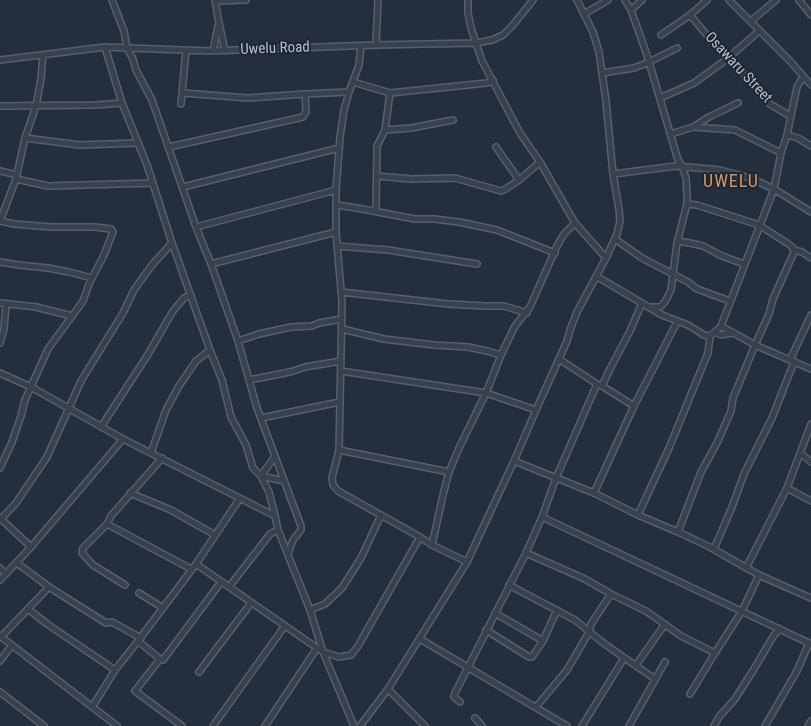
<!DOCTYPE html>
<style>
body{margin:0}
canvas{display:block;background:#242f3e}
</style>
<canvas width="811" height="726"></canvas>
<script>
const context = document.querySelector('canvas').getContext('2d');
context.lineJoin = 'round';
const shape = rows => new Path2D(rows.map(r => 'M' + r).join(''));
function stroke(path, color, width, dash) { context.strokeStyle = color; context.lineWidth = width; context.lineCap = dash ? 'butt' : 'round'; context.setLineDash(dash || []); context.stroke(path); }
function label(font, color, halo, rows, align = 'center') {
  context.font = font + ' "Roboto Condensed",sans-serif'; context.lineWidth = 4; context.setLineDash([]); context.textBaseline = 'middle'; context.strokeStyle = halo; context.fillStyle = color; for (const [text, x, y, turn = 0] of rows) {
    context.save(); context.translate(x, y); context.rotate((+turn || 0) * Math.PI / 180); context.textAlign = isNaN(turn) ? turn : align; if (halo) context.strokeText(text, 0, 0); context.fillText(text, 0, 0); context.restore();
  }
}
const minor = shape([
 [112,0,124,31,127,48,133,59,136,70,152,100,196,227,211,264,238,341,257,408,301,526,301,530,293,540,288,554],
 [215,0,219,23,225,51],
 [625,0,631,10,647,55,678,160,682,166,686,178,687,193,687,204,677,243,671,290,665,302,660,307,648,307],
 [729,0,791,62,811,85],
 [799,0,811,15],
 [216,1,246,0],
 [631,10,642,0],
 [584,14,608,0],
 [690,15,727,59,747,77,770,104,790,116],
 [751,21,776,0],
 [661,35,690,15,707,0],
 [376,45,378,0],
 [361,46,359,65,349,92,344,110,340,137,336,190,336,232,342,302,339,450,332,478,333,485,338,491,420,537,432,545,467,562],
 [105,47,122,103,147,165,172,243,210,350,222,380,231,417,246,445,253,468,261,476,269,492,275,516,278,530,310,610,323,652,354,726],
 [213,51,218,26],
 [0,60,105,47,208,51,376,45,476,43,492,40,503,35,513,25,533,0],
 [602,73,634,68,649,62,677,48],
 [353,82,390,93,487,83,493,80],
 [183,93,248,98,305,94,349,92],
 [660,98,694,83,727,59,759,31],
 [181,104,186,50],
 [0,106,96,105,122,103],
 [693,127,709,117,738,103],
 [385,130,411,128,453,120],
 [671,134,693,127,735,130,781,153],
 [787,135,798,138,811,146],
 [25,138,80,145,138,143],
 [169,147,303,117,306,112,305,94],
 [496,147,519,180],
 [0,171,17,175],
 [613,174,676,166,720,170,750,178,774,189,811,212],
 [377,176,411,179,455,178,501,191,504,190,519,180,540,162],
 [16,179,48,186,153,183],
 [183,187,339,148],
 [336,205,357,208,415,219,434,219,459,222,497,230,555,253],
 [376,211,377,146,385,130,390,93],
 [0,221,16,179,25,138,36,106,41,79,43,55],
 [575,223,606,258],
 [196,227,336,190],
 [615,239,642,258,688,282,697,289,730,301],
 [678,241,690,243,703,246,722,256,744,264],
 [337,246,388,250,477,264],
 [794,250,802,252,811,258],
 [0,262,19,265,48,268,69,272,92,278],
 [211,264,336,232],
 [596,276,662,315,688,325,704,335,710,336],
 [341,292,448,304,486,306,504,306,527,313],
 [0,303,36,307,72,316],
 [721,326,755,345,811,369],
 [342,329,384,339,434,345,468,347,487,351,501,355],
 [715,332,721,335,732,333],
 [238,341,259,334,291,327,312,326,319,323,342,319],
 [0,343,4,329,6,304],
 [559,359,597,384,602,386,634,406],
 [790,360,811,315],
 [341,371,486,393,536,410],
 [0,373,31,387,123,439,275,516],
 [249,380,290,372,305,367,341,361],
 [602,386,610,369,630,331,642,303],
 [261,418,340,402],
 [101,427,147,356,173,311,184,298,191,295],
 [339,450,449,472],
 [151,453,166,410,179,386,196,361,210,350],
 [800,453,811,462],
 [275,456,261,476,284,481],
 [162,458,111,516,107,524,191,569],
 [514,461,594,493,638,515,678,532,708,546,759,575,811,598],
 [0,468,12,442,21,416,25,400,48,349,83,301,89,284,104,255,113,232,111,229,95,227,51,227,14,224,0,221],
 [787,488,811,501],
 [130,493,171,510,215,535],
 [594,493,634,406,677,322],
 [638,515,669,448,708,353,710,336,715,332,721,326,774,189,781,153,787,135,797,87,803,77],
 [542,517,811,644],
 [0,518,31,547],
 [1,519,16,503,47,457,81,381,123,313,134,290,152,265,172,243],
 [107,524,83,548,82,553,93,565,125,585],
 [678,532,701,472,717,443,731,411,733,398,755,345,769,314,773,299,794,252,793,248,790,245,759,225,697,205,687,204],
 [432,545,443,495,449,472,459,448,486,393,501,355,515,326,530,307,557,246,564,234,575,223,540,162,520,133,482,61,471,28,468,13,468,0],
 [714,549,732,507,744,474,772,418,794,362],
 [526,553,585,579,611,594,646,611,681,636,715,653],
 [17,563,49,587,106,623,112,622,141,638],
 [196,564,317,648,323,652,339,657,351,655,358,646,420,537],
 [0,568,6,574],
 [746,568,787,488,811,424],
 [0,580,31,547,123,439],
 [509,585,575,620,606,645,655,679],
 [229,587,270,534,278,530],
 [139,593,163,608],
 [28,609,47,624,115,670],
 [310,610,325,604,342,588,361,558,381,515],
 [495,613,543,641],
 [486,630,529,657,532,657,543,641,557,610],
 [0,636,117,726],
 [1,637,49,587],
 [420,639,567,726],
 [138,641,160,659,163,660,221,582],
 [160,659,135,691,182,726],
 [0,661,12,645],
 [636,665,665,624],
 [199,672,251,603],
 [388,689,425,726],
 [0,692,44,726],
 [690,694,715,653,742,611,759,575],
 [460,702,454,697,455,693,526,553,542,517,556,478,597,384],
 [92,707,101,693,115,670,138,641,196,564,240,498],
 [536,707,567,670,589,632,591,624,611,594],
 [475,718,482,726],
 [213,726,284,627],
 [265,726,317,648],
 [360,726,388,689,467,562,514,461,536,410,567,341,570,330,577,312,606,258,617,234,620,221,619,209,613,174,606,101,599,52,593,32,577,0],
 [582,726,624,658],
 [629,726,665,662],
 [714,726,719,717,735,699,754,669,774,635,780,629],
 [765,726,797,671,809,643],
 [808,726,811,721]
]);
const streetNames = [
 ["Uwelu Road",275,49,-2],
 ["Osawaru Street",738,68,47]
];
const quarterNames = [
 ["UWELU",731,182]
];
stroke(minor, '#565f6c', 8);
stroke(minor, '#38414e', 5);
label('15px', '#b4bcc9', '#1d2633', streetNames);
context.letterSpacing = '1px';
label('18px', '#d59563', '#1d2633', quarterNames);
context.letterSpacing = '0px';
</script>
